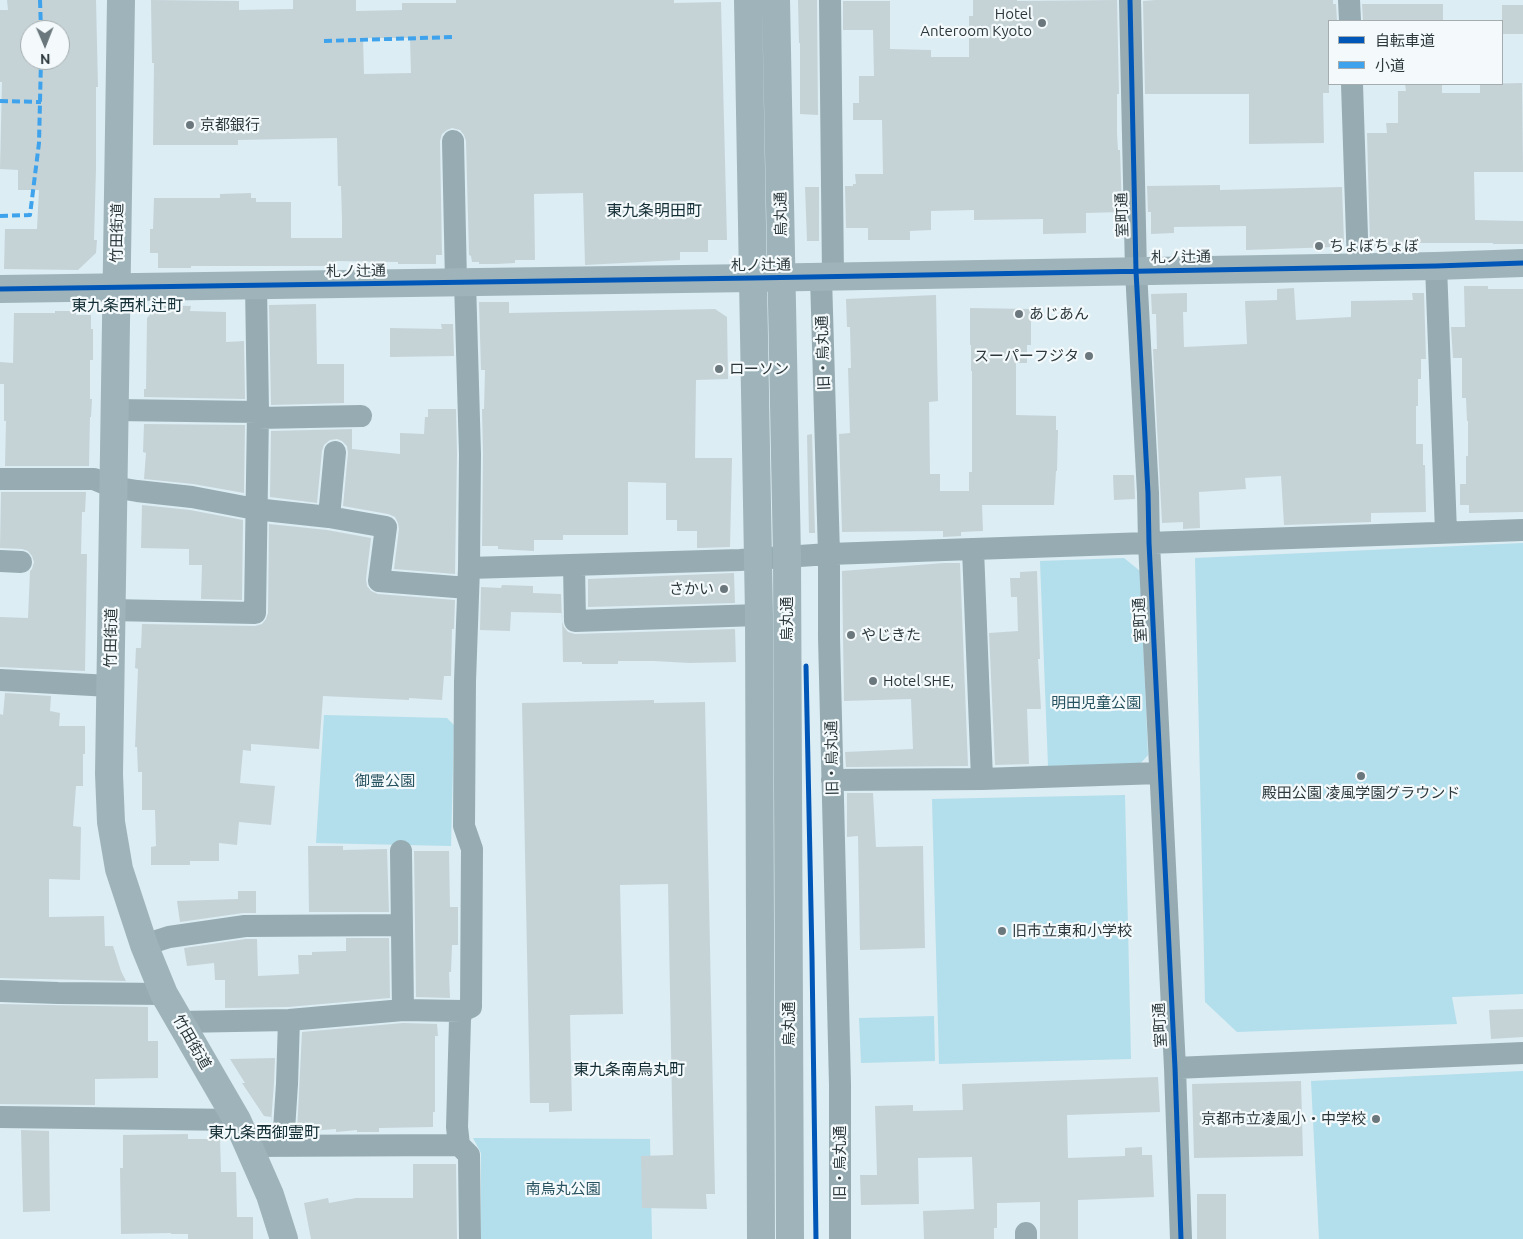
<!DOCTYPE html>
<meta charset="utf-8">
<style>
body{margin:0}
#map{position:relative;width:1523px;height:1239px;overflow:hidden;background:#dcedf3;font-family:Ubuntu,"Noto Sans JP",sans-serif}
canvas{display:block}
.legend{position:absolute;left:1328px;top:20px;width:175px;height:65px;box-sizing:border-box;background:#f4fafc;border:1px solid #a4acaf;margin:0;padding:6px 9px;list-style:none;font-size:15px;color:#2c383c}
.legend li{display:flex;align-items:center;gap:10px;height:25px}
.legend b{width:25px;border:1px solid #a4acaf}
.north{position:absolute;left:20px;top:20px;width:50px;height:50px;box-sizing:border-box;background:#f4fafc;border:1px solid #a4acaf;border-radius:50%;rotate:179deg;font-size:14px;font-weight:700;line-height:20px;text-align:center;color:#2c383c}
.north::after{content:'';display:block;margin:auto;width:18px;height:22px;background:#6a777c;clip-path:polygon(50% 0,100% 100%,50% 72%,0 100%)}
</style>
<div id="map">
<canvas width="1523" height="1239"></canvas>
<ul class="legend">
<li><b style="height:6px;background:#0057b8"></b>自転車道</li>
<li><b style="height:6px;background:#3ea3ec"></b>小道</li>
</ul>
<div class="north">N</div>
</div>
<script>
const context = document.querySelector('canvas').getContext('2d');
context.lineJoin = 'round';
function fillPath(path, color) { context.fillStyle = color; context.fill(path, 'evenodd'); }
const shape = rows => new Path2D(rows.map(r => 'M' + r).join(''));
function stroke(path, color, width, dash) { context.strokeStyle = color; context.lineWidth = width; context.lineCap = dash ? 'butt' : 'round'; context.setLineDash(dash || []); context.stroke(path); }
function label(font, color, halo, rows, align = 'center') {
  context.font = font + ' Ubuntu,"Noto Sans JP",sans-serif'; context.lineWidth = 4.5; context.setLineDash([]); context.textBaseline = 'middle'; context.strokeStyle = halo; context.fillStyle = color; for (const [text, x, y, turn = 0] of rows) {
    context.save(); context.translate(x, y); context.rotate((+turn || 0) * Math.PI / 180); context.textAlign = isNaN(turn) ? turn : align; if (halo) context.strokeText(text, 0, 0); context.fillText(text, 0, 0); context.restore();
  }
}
const green = shape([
 [1523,543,1523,994,1452,997,1457,1024,1237,1032,1205,1002,1195,558],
 [1124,558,1140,571,1148,755,1140,764,1048,766,1040,561],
 [324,715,447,718,454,725,451,846,316,843],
 [1125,795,1131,1059,939,1064,932,799],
 [934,1016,935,1061,861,1063,859,1018],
 [1523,1071,1523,1239,1319,1239,1311,1081],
 [473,1138,650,1139,652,1239,481,1239,481,1153]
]);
const building = shape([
 [7,0,96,0,98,87,96,87,96,169,94,240,97,240,96,253,78,270,4,269,5,229,37,229,39,190,18,190,18,170,0,169,2,82,0,82,0,10,8,10],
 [30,30,60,30,60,60,30,60],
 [151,0,239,1,239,10,293,9,293,0,356,0,356,11,402,10,402,3,456,3,456,0,674,0,674,3,721,2,727,240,708,240,708,252,680,252,680,260,585,265,583,193,534,194,535,260,515,260,515,263,497,264,479,264,479,262,472,262,471,256,469,255,466,141,464,135,460,130,452,128,447,130,442,134,440,141,442,255,436,255,436,264,398,264,398,262,336,261,336,266,191,266,191,268,158,268,158,253,150,253,150,229,153,229,154,198,220,198,220,194,251,193,251,198,256,198,256,202,291,202,291,238,342,238,342,220,341,186,338,186,337,138,238,140,238,145,153,145,154,63,152,63],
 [363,38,410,38,411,73,364,74],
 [798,0,817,0,818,115,800,114,800,43,799,43],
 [973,0,1017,0,1017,1,1117,0,1119,94,1117,94,1117,133,1118,150,1120,150,1122,212,1086,213,1086,233,1043,234,1043,219,974,220,974,210,931,211,931,230,910,231,910,240,868,240,868,228,846,228,845,186,853,186,853,184,856,184,855,174,883,174,882,120,853,120,853,103,859,103,859,76,874,76,873,30,843,30,843,1,890,1,890,49,931,50,931,57,969,57,969,16,973,16],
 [1156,0,1333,0,1333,4,1336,4,1337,21,1329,21,1329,93,1323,93,1324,143,1249,144,1249,94,1145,94,1143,1],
 [1362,4,1443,4,1443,21,1363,21],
 [1502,5,1523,5,1523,34,1502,34],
 [1522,83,1523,172,1474,172,1475,220,1523,221,1523,244,1493,244,1493,243,1416,243,1416,245,1370,246,1367,133,1387,133,1386,123,1398,123,1398,91,1406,91,1405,84,1442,84,1442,93,1480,93,1480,84],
 [1220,185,1220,190,1342,187,1344,242,1334,247,1246,250,1246,226,1174,227,1174,233,1151,234,1151,212,1148,212,1147,186],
 [805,187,819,187,819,241,807,241],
 [1464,286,1488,286,1488,289,1523,289,1523,512,1469,513,1469,505,1460,505,1460,484,1466,484,1466,456,1468,456,1468,421,1467,421,1466,398,1462,398,1462,358,1453,358,1451,327,1465,327],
 [1294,288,1296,320,1351,317,1351,301,1413,300,1412,293,1424,293,1426,359,1421,359,1421,379,1418,379,1418,406,1416,406,1416,444,1423,444,1423,465,1425,465,1426,512,1371,513,1371,522,1284,525,1281,476,1245,478,1246,489,1199,492,1200,528,1183,529,1183,522,1162,523,1153,349,1157,349,1156,314,1152,314,1151,294,1187,293,1187,312,1183,312,1184,347,1247,344,1245,301,1277,300,1277,289],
 [936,295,938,401,929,402,930,474,940,474,940,491,969,491,969,472,972,472,972,371,971,371,971,345,970,345,970,308,1031,309,1031,345,1027,345,1027,363,1016,363,1016,415,1056,416,1056,430,1058,430,1057,471,1056,471,1054,505,982,505,983,531,961,532,961,536,943,537,943,531,842,532,839,434,850,433,848,368,851,368,850,327,847,327,846,299],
 [479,302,509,302,509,313,715,309,727,317,728,379,696,380,695,458,732,458,730,547,697,548,697,531,677,531,677,520,666,520,666,483,628,482,628,535,563,535,563,540,534,540,534,551,498,549,498,546,482,546,483,454,482,409,484,409,485,370,481,370],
 [316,304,317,364,344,364,344,403,271,405,269,305],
 [159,305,191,306,190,311,226,312,226,342,244,341,245,399,144,397,144,389,146,389,147,318],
 [55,311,76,311,76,315,91,315,91,329,93,329,93,360,90,360,90,399,92,399,91,417,90,417,89,466,5,466,6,421,4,421,4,384,0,384,0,362,13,363,14,313,55,313],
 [441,324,453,324,454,356,390,357,390,328,442,329],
 [428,409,456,409,457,454,455,574,394,569,399,529,398,523,395,517,388,514,343,506,348,453,347,446,342,441,337,439,330,440,324,445,322,451,317,503,270,497,271,431,352,429,352,449,400,454,400,433,424,434,425,417,428,417],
 [144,424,245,425,244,493,193,484,144,479,146,453,143,452],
 [812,434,815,533,809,533,807,435],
 [1113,475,1134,475,1135,499,1114,500],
 [1,492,86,492,85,512,82,512,81,554,87,554,85,671,0,667,0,617,28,618,30,571,32,569,34,562,32,556,28,551,22,549,0,548],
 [142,505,190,510,243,520,242,600,201,599,202,565,189,565,189,549,141,548],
 [269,524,327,530,371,538,366,579,367,586,371,591,378,594,455,600,454,629,452,629,451,676,444,676,442,700,409,698,409,700,323,696,319,749,251,744,251,751,243,750,240,783,275,786,271,825,239,822,237,845,219,843,219,861,190,861,190,865,151,865,151,847,156,846,155,810,142,810,142,772,138,772,137,747,135,747,138,669,135,668,136,648,141,648,142,624,255,626,262,624,266,619,268,613],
 [944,563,960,563,968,766,846,767,845,752,913,749,911,699,844,701,842,571],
 [1037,571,1040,659,1038,659,1041,709,1027,709,1029,764,995,765,989,633,1018,631,1017,597,1011,597,1010,578,1020,578,1020,572],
 [734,573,735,603,588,607,588,579],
 [502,585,533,586,533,593,561,594,562,621,564,627,568,632,575,634,735,629,736,662,689,663,654,661,618,661,618,664,582,664,582,662,563,662,562,613,511,612,510,631,480,630,481,587,501,588],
 [5,693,51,696,50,711,60,713,59,726,85,726,85,754,83,754,83,786,76,786,73,826,81,827,80,880,49,879,49,917,104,916,105,946,113,946,121,971,126,981,0,978,0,714,3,715],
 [654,700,654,703,705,702,715,1194,706,1194,707,1209,642,1208,641,1156,673,1155,668,884,620,885,623,1014,570,1015,572,1111,549,1112,549,1103,530,1103,522,703],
 [847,793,873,793,876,847,923,846,925,948,860,950,858,836,847,837],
 [308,846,343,846,343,850,387,849,389,912,309,912],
 [414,851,449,851,450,907,458,907,458,945,452,945,451,972,449,972,450,998,416,997],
 [238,891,256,891,256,913,243,913,180,922,177,901,238,899],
 [346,938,389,938,390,998,288,1007,225,1008,225,980,215,980,214,963,187,966,184,948,246,939,257,939,258,976,299,974,298,955,312,955,312,952,346,951],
 [0,1004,148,1007,148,1041,158,1041,158,1078,95,1079,95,1105,0,1104],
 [1523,1009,1523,1037,1491,1039,1489,1010],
 [403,1023,437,1024,438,1036,435,1036,435,1112,433,1112,433,1127,379,1128,379,1132,357,1132,357,1130,336,1132,336,1129,297,1132,302,1032],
 [275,1058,274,1083,271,1123,271,1117,264,1116,242,1083,245,1083,230,1059],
 [1158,1077,1160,1112,1067,1115,1068,1158,1125,1156,1125,1148,1142,1147,1142,1155,1152,1155,1154,1197,1078,1200,1078,1239,1040,1239,1040,1202,997,1203,997,1228,994,1228,994,1239,924,1239,923,1211,974,1209,972,1157,918,1158,919,1204,861,1205,860,1175,877,1175,875,1106,913,1105,913,1111,963,1110,962,1084],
 [1301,1081,1303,1156,1194,1158,1192,1084],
 [21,1130,49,1131,50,1211,23,1212],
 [188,1134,188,1139,220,1139,221,1172,236,1172,237,1217,253,1217,253,1239,188,1239,188,1234,171,1234,171,1233,121,1234,120,1168,123,1168,123,1135],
 [413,1164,456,1164,457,1239,311,1239,304,1203,328,1198,329,1203,356,1198,413,1198],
 [1197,1194,1226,1194,1226,1239,1197,1239]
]);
const street = shape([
 [830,0,833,276],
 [1130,0,1136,271,1148,493,1149,543,1175,1068,1181,1239],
 [1349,0,1350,21],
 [1352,84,1358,267],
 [453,141,456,282],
 [1436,266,1446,532],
 [821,277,829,554,829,637,840,1085,840,1239],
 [465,282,470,454,469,568,465,681,464,826,472,849,471,1007,462,1011,460,1019,457,1127,459,1145,469,1155,470,1239],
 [115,410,258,412],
 [258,418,361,416],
 [0,479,94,479,113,487,137,491,192,497,255,509,329,517,386,527,379,581,468,588],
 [329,517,335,452],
 [973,549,982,779],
 [0,561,21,562],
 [574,565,575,621,759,615],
 [469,568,740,560,829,554,1523,530],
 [111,610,255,613,258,412,256,285],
 [0,680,110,686],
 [832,780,982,779,1160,773],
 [401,851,403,1010],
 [144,945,169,937,245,926,402,925],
 [0,991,58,993,164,994],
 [180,1022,289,1020,403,1010,462,1011],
 [1175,1068,1523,1053],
 [0,1117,237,1120],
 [283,1145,287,1084,289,1020],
 [249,1146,459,1145],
 [1026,1233,1026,1239]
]);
const secondary = shape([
 [121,0,109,774,111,822,119,869,144,945,164,994,237,1120,270,1195,284,1239],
 [748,0,759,615,761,1239],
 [776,0,787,557,790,1239],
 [0,289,752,278,1436,266,1523,263]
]);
const quiet = shape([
 [40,0,41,30],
 [324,41,452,37],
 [0,101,41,102],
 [0,216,30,215,39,143,41,60]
]);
const cycleway = shape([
 [1130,0,1136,271,1148,493,1149,543,1175,1068,1181,1239],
 [0,289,752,278,1436,266,1523,263],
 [806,666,812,957,816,1239]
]);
const markers = [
 [1042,23,5,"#6a777c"],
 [190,125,5,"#6a777c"],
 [1319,246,5,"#6a777c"],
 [1019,314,5,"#6a777c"],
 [1089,356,5,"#6a777c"],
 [719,369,5,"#6a777c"],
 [724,589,5,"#6a777c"],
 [851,635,5,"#6a777c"],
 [873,681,5,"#6a777c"],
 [1361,776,5,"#6a777c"],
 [1002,931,5,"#6a777c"],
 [1376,1119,5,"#6a777c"]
];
const poiNames = [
 ["Hotel",1032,14,"right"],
 ["Anteroom Kyoto",1032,31,"right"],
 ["京都銀行",200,125],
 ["ちょぼちょぼ",1329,246],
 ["あじあん",1029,314],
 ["スーパーフジタ",1079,356,"right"],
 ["ローソン",729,369],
 ["さかい",714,589,"right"],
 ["やじきた",861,635],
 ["Hotel SHE,",883,681],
 ["殿田公園 凌風学園グラウンド",1361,793,"center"],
 ["旧市立東和小学校",1012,931],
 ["京都市立凌風小・中学校",1366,1119,"right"]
];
const streetNames = [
 ["烏丸通",781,214,-91],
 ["室町通",1122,215,-92],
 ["竹田街道",117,233,-89],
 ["札ノ辻通",1181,257,-1],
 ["札ノ辻通",761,265,-1],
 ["札ノ辻通",356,271,-1],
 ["旧・烏丸通",823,353,-92],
 ["烏丸通",787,619,-90],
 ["室町通",1140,620,-93],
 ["竹田街道",111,638,-89],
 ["旧・烏丸通",832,758,-91],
 ["烏丸通",789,1024,-90],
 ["室町通",1160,1025,-93],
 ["竹田街道",192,1042,60],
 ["旧・烏丸通",840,1163,-90]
];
const parkNames = [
 ["明田児童公園",1096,703],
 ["御霊公園",385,781],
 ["南烏丸公園",563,1189]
];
const neighbourhoodNames = [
 ["東九条明田町",654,211],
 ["東九条西札辻町",127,306],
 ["東九条南烏丸町",629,1070],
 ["東九条西御霊町",264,1133]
];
fillPath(green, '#b3deec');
fillPath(building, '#c5d3d7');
stroke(street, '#96acb2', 22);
stroke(secondary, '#9fb4ba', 28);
stroke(quiet, '#3ea3ec', 4, [8, 4]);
stroke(cycleway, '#0057b8', 5);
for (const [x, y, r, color] of markers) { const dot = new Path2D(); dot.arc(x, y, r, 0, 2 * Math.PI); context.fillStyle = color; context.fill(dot); stroke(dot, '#f4fafc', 2); }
label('15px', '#2c383c', '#f4fafc', poiNames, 'left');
label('15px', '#2c383c', '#f4fafc', streetNames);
label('15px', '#27525f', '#f4fafc', parkNames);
label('16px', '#132d35', '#f4fafc', neighbourhoodNames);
</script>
